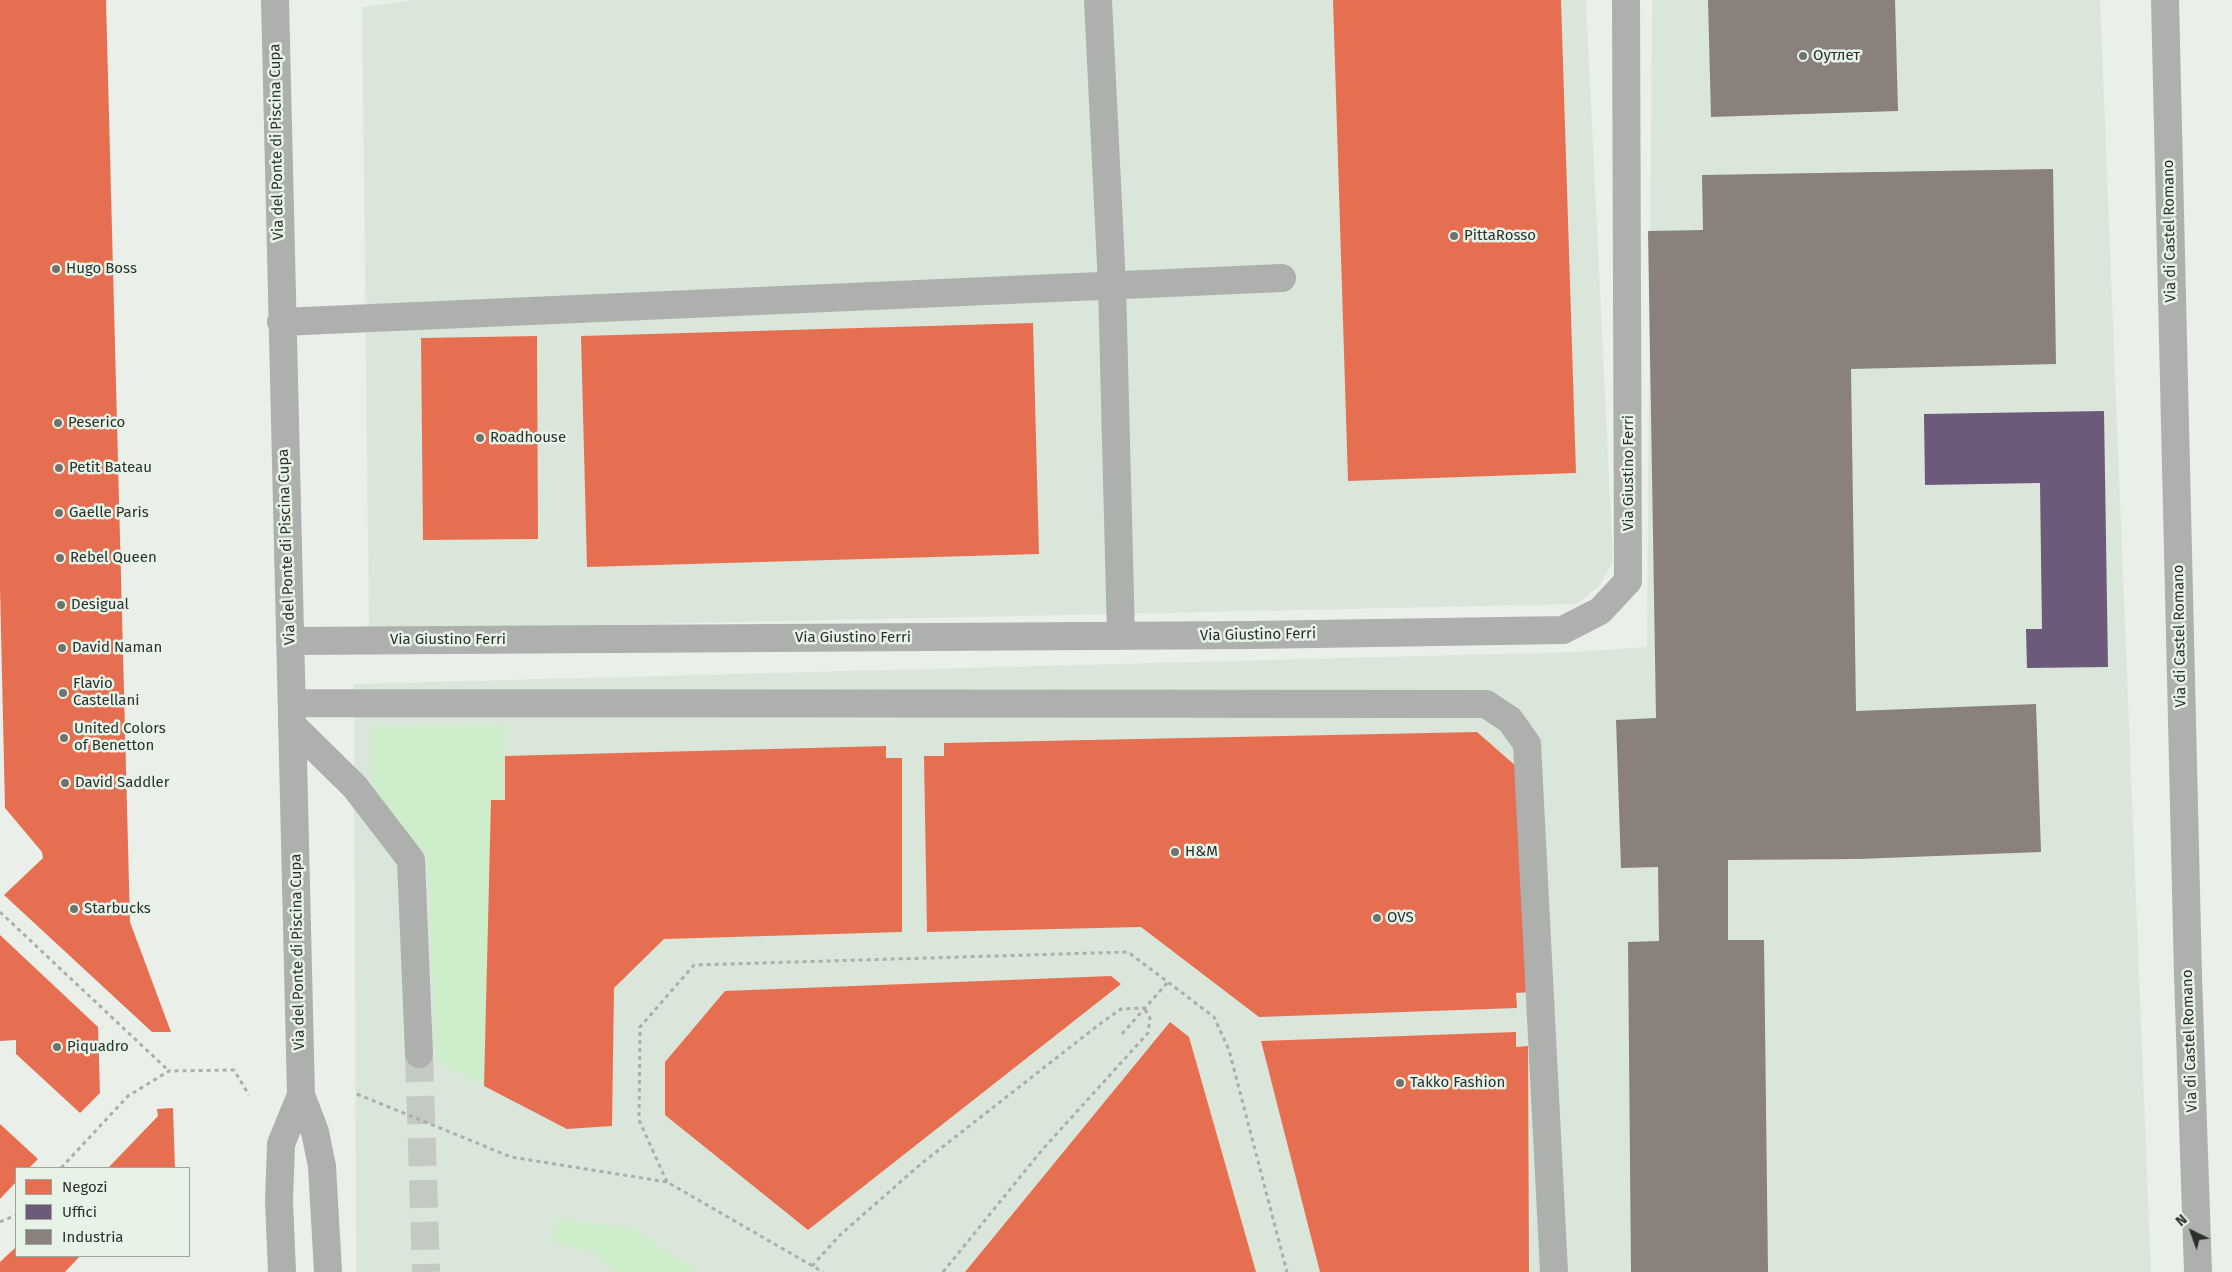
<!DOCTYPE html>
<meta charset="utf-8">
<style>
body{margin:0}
#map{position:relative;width:2232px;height:1272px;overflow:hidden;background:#eaf0e9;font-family:"Fira Sans",sans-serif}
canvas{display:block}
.legend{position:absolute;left:15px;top:1167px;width:175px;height:90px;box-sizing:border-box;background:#e7f3e6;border:1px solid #9ca59b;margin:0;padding:6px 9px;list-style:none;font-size:15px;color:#2b302b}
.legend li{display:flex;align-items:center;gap:10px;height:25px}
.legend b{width:25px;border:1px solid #9ca59b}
.north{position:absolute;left:2167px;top:1207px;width:50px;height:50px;-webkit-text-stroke:4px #e7f3e6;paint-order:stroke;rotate:318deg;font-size:14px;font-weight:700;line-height:20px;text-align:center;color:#2b302b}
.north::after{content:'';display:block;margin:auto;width:18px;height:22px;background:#2b302b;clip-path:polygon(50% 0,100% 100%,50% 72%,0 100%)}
</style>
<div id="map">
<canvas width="2232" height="1272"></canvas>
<ul class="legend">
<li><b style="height:14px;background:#e76f51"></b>Negozi</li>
<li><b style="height:14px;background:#6d597a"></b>Uffici</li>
<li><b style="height:14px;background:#8a817c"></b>Industria</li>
</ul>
<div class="north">N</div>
</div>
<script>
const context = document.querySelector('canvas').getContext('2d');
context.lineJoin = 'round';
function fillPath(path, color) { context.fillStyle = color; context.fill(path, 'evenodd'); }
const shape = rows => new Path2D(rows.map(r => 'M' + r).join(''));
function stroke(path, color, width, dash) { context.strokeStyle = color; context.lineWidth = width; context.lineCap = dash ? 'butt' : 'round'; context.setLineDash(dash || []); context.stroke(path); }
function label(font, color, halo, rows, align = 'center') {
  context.font = font + ' "Fira Sans",sans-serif'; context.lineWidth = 5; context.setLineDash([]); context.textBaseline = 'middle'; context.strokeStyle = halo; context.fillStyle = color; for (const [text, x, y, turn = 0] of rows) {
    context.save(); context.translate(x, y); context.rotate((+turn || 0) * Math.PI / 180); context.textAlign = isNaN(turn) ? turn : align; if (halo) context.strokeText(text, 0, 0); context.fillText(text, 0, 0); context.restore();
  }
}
const built = shape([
 [414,0,1586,0,1613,561,1600,585,1577,604,369,630,362,7],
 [1652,0,2100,0,2151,1272,356,1272,354,684,1572,652,1647,647]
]);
const green = shape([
 [506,725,505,800,491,801,484,1086,436,1061,428,859,372,788,370,727],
 [556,1219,634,1229,697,1272,616,1272,595,1253,552,1242]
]);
const shops = shape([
 [0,0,106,0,130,922,171,1032,152,1032,4,895,43,858,42,852,5,808,0,587],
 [1333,0,1561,0,1576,473,1348,481],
 [1033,323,1039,554,587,567,581,336],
 [537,336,538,539,423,540,421,338],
 [1477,732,1525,774,1532,992,1516,993,1517,1008,1259,1017,1141,927,927,932,924,756,944,756,944,743],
 [886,746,886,758,902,758,902,932,664,939,614,988,612,1126,567,1129,484,1086,491,800,505,800,505,756],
 [0,935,98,1027,100,1093,80,1113,16,1054,16,1040,0,1041],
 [1111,976,1121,984,808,1230,665,1115,665,1062,725,991],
 [1170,1022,1189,1037,1256,1272,965,1272],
 [1516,1032,1516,1047,1528,1046,1529,1272,1320,1272,1261,1041],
 [173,1108,175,1168,108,1168,158,1116,157,1109],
 [0,1124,38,1159,29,1168,16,1168,16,1182,0,1199],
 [16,1247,16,1256,80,1256,65,1272,0,1272,0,1262]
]);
const offices = shape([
 [2104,411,2108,667,2027,668,2026,629,2042,629,2040,483,1925,485,1924,414]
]);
const industry = shape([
 [1708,0,1895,0,1898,111,1711,117],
 [2053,169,2056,364,1851,369,1856,711,2036,704,2041,852,1858,859,1728,860,1728,940,1764,940,1768,1272,1631,1272,1628,942,1659,941,1658,867,1621,868,1616,720,1656,718,1648,231,1703,230,1702,175]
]);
const minorTunnel = shape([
 [419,1054,426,1272]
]);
const path = shape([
 [0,912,169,1071],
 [1122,1034,1168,982],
 [357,1094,511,1157,667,1182,823,1272],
 [61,1168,128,1096,169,1071,234,1070,249,1095],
 [667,1182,639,1120,640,1027,694,965,1128,952,1214,1017,1229,1050,1287,1272],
 [0,1222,16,1215],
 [812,1266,840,1235,922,1163,1101,1023,1121,1009,1144,1008],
 [943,1272,1042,1150,1148,1033,1150,1018,1144,1008]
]);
const minor = shape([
 [275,0,301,1095,315,1132,322,1166,328,1272],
 [1098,0,1112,285,1121,636],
 [2165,0,2188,975,2198,1272],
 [281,322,1282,278],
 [290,641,1252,635,1563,630,1600,611,1628,581,1626,0],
 [292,703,1486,704,1510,720,1527,744,1554,1272],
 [292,725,355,787,411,860,419,1054],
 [282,1272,279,1201,281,1144,301,1095]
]);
const markers = [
 [1803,56,5,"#6e736e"],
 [1454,236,5,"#6e736e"],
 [56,269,5,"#6e736e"],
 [58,423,5,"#6e736e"],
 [480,438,5,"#6e736e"],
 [59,468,5,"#6e736e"],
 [59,513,5,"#6e736e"],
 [60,558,5,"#6e736e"],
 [61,605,5,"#6e736e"],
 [62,648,5,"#6e736e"],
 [63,693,5,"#6e736e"],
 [64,738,5,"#6e736e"],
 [65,783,5,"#6e736e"],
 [1175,852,5,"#6e736e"],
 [74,909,5,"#6e736e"],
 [1377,918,5,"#6e736e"],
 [57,1047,5,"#6e736e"],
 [1400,1083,5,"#6e736e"]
];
const poiNames = [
 ["Оутлет",1813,56],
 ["PittaRosso",1464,236],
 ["Hugo Boss",66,269],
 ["Peserico",68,423],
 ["Roadhouse",490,438],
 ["Petit Bateau",69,468],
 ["Gaelle Paris",69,513],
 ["Rebel Queen",70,558],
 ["Desigual",71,605],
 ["David Naman",72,648],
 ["Flavio",73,684],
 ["Castellani",73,701],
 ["United Colors",74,729],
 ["of Benetton",74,746],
 ["David Saddler",75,783],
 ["H&M",1185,852],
 ["Starbucks",84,909],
 ["OVS",1387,918],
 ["Piquadro",67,1047],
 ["Takko Fashion",1410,1083]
];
const streetNames = [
 ["Via del Ponte di Piscina Cupa",277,142,-91],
 ["Via di Castel Romano",2170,231,-91],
 ["Via Giustino Ferri",1629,473,-90],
 ["Via del Ponte di Piscina Cupa",287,547,-92],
 ["Via Giustino Ferri",1258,635,-1],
 ["Via di Castel Romano",2180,636,-91],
 ["Via Giustino Ferri",853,638],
 ["Via Giustino Ferri",448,640],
 ["Via del Ponte di Piscina Cupa",298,952,-91],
 ["Via di Castel Romano",2190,1041,-92]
];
fillPath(built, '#dbe6da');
fillPath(green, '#ceeecb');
fillPath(shops, '#e76f51');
fillPath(offices, '#6d597a');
fillPath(industry, '#8a817c');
stroke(minorTunnel, '#c4cac3', 28, [28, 14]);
stroke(path, '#abaeaa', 3, [4, 4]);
stroke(minor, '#aeb0ae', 28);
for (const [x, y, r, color] of markers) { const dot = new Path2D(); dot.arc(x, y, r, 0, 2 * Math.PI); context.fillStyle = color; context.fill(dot); stroke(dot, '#e7f3e6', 2); }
label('15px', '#2b302b', '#e7f3e6', poiNames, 'left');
label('15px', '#2b302b', '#e7f3e6', streetNames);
</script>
